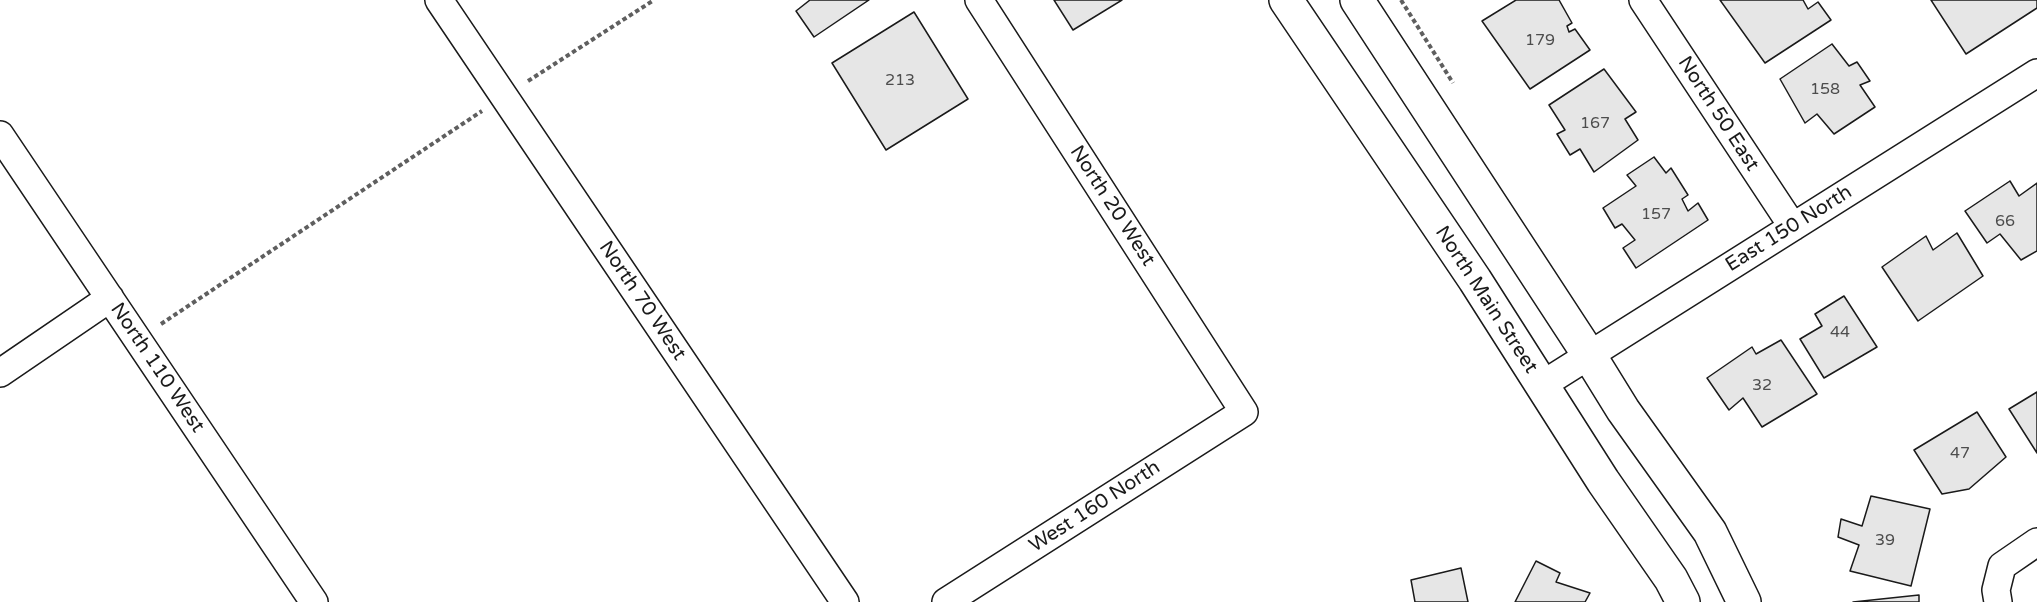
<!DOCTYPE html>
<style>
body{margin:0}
canvas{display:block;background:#fff}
</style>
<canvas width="2037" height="602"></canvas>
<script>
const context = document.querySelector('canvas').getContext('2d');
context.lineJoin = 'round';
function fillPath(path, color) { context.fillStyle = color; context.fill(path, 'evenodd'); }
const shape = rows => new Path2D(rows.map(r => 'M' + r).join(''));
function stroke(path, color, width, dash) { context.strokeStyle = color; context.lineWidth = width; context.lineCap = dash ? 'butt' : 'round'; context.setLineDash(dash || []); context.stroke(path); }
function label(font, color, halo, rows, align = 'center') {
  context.font = font + ' "Varela Round",sans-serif'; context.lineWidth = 4.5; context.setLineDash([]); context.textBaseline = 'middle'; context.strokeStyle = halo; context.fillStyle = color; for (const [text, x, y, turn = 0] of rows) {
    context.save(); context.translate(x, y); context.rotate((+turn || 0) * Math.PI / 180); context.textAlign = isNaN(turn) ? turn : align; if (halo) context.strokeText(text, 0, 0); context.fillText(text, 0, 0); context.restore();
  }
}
const building = shape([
 [810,0,869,0,814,37,796,11,810,0],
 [1054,0,1122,0,1073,30,1054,0],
 [1516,0,1559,0,1572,23,1567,26,1569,32,1575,29,1590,50,1530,89,1482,21,1516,0],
 [1720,0,1803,0,1808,9,1818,2,1831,20,1765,63,1720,0],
 [1931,0,2037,0,2037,8,1966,54,1931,0],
 [914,12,968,99,886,150,832,63,914,12],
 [1832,44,1849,66,1857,62,1870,81,1860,85,1875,107,1834,134,1817,114,1805,123,1780,79,1832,44],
 [1604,69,1636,112,1625,119,1638,140,1594,172,1580,149,1570,155,1557,134,1565,130,1549,105,1604,69],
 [1654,157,1666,173,1671,168,1688,195,1682,199,1688,211,1698,203,1708,220,1636,268,1623,248,1635,240,1622,224,1615,228,1603,208,1636,186,1627,175,1654,157],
 [2010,181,2019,196,2037,183,2037,251,2021,260,2000,234,1987,243,1965,211,2010,181],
 [1957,233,1983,276,1918,321,1882,267,1926,236,1933,250,1957,233],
 [1844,296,1877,347,1824,378,1800,339,1822,326,1815,314,1844,296],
 [1781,340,1817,394,1762,427,1743,398,1729,410,1707,378,1752,347,1756,354,1781,340],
 [2037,392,2037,453,2009,409,2037,392],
 [1977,412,2006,457,1969,489,1942,494,1914,450,1977,412],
 [1871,496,1930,509,1911,586,1850,571,1859,545,1838,537,1841,519,1862,526,1871,496],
 [1536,561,1560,573,1556,582,1590,593,1585,602,1515,602,1536,561],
 [1461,568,1468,602,1415,602,1411,580,1461,568],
 [1919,595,1919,602,1853,602,1919,595]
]);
const path = shape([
 [1401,0,1453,83],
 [528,81,654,0],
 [161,324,482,111]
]);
const minor = shape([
 [439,0,845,602],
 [1643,0,1793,227],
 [0,135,314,602],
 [0,373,110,298],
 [1542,385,2037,73],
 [946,602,1244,412,979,0],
 [1998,602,1996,590,2002,566,2037,542]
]);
const secondary = shape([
 [1286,0,1475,280,1603,481,1671,579,1683,602],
 [1357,0,1589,355,1623,410,1710,532,1744,602]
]);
const numberNames = [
 ["179",1540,41],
 ["213",900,81],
 ["158",1825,90],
 ["167",1595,124],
 ["157",1656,215],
 ["66",2005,222],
 ["44",1840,333],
 ["32",1762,386],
 ["47",1960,454],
 ["39",1885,541]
];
const streetNames = [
 ["North 50 East",1718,114,57],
 ["North 20 West",1112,206,57],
 ["East 150 North",1789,229,-32],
 ["North Main Street",1486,300,57],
 ["North 70 West",642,301,56],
 ["North 110 West",157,368,56],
 ["West 160 North",1095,507,-33]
];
fillPath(building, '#e6e6e6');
stroke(building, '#1a1a1a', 1.5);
stroke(minor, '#1a1a1a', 30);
stroke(secondary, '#1a1a1a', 36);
stroke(path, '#5f5f5f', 4, [4.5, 3]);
stroke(minor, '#fff', 27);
stroke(secondary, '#fff', 33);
label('16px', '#4d4d4d', null, numberNames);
label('20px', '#1a1a1a', '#fff', streetNames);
</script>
